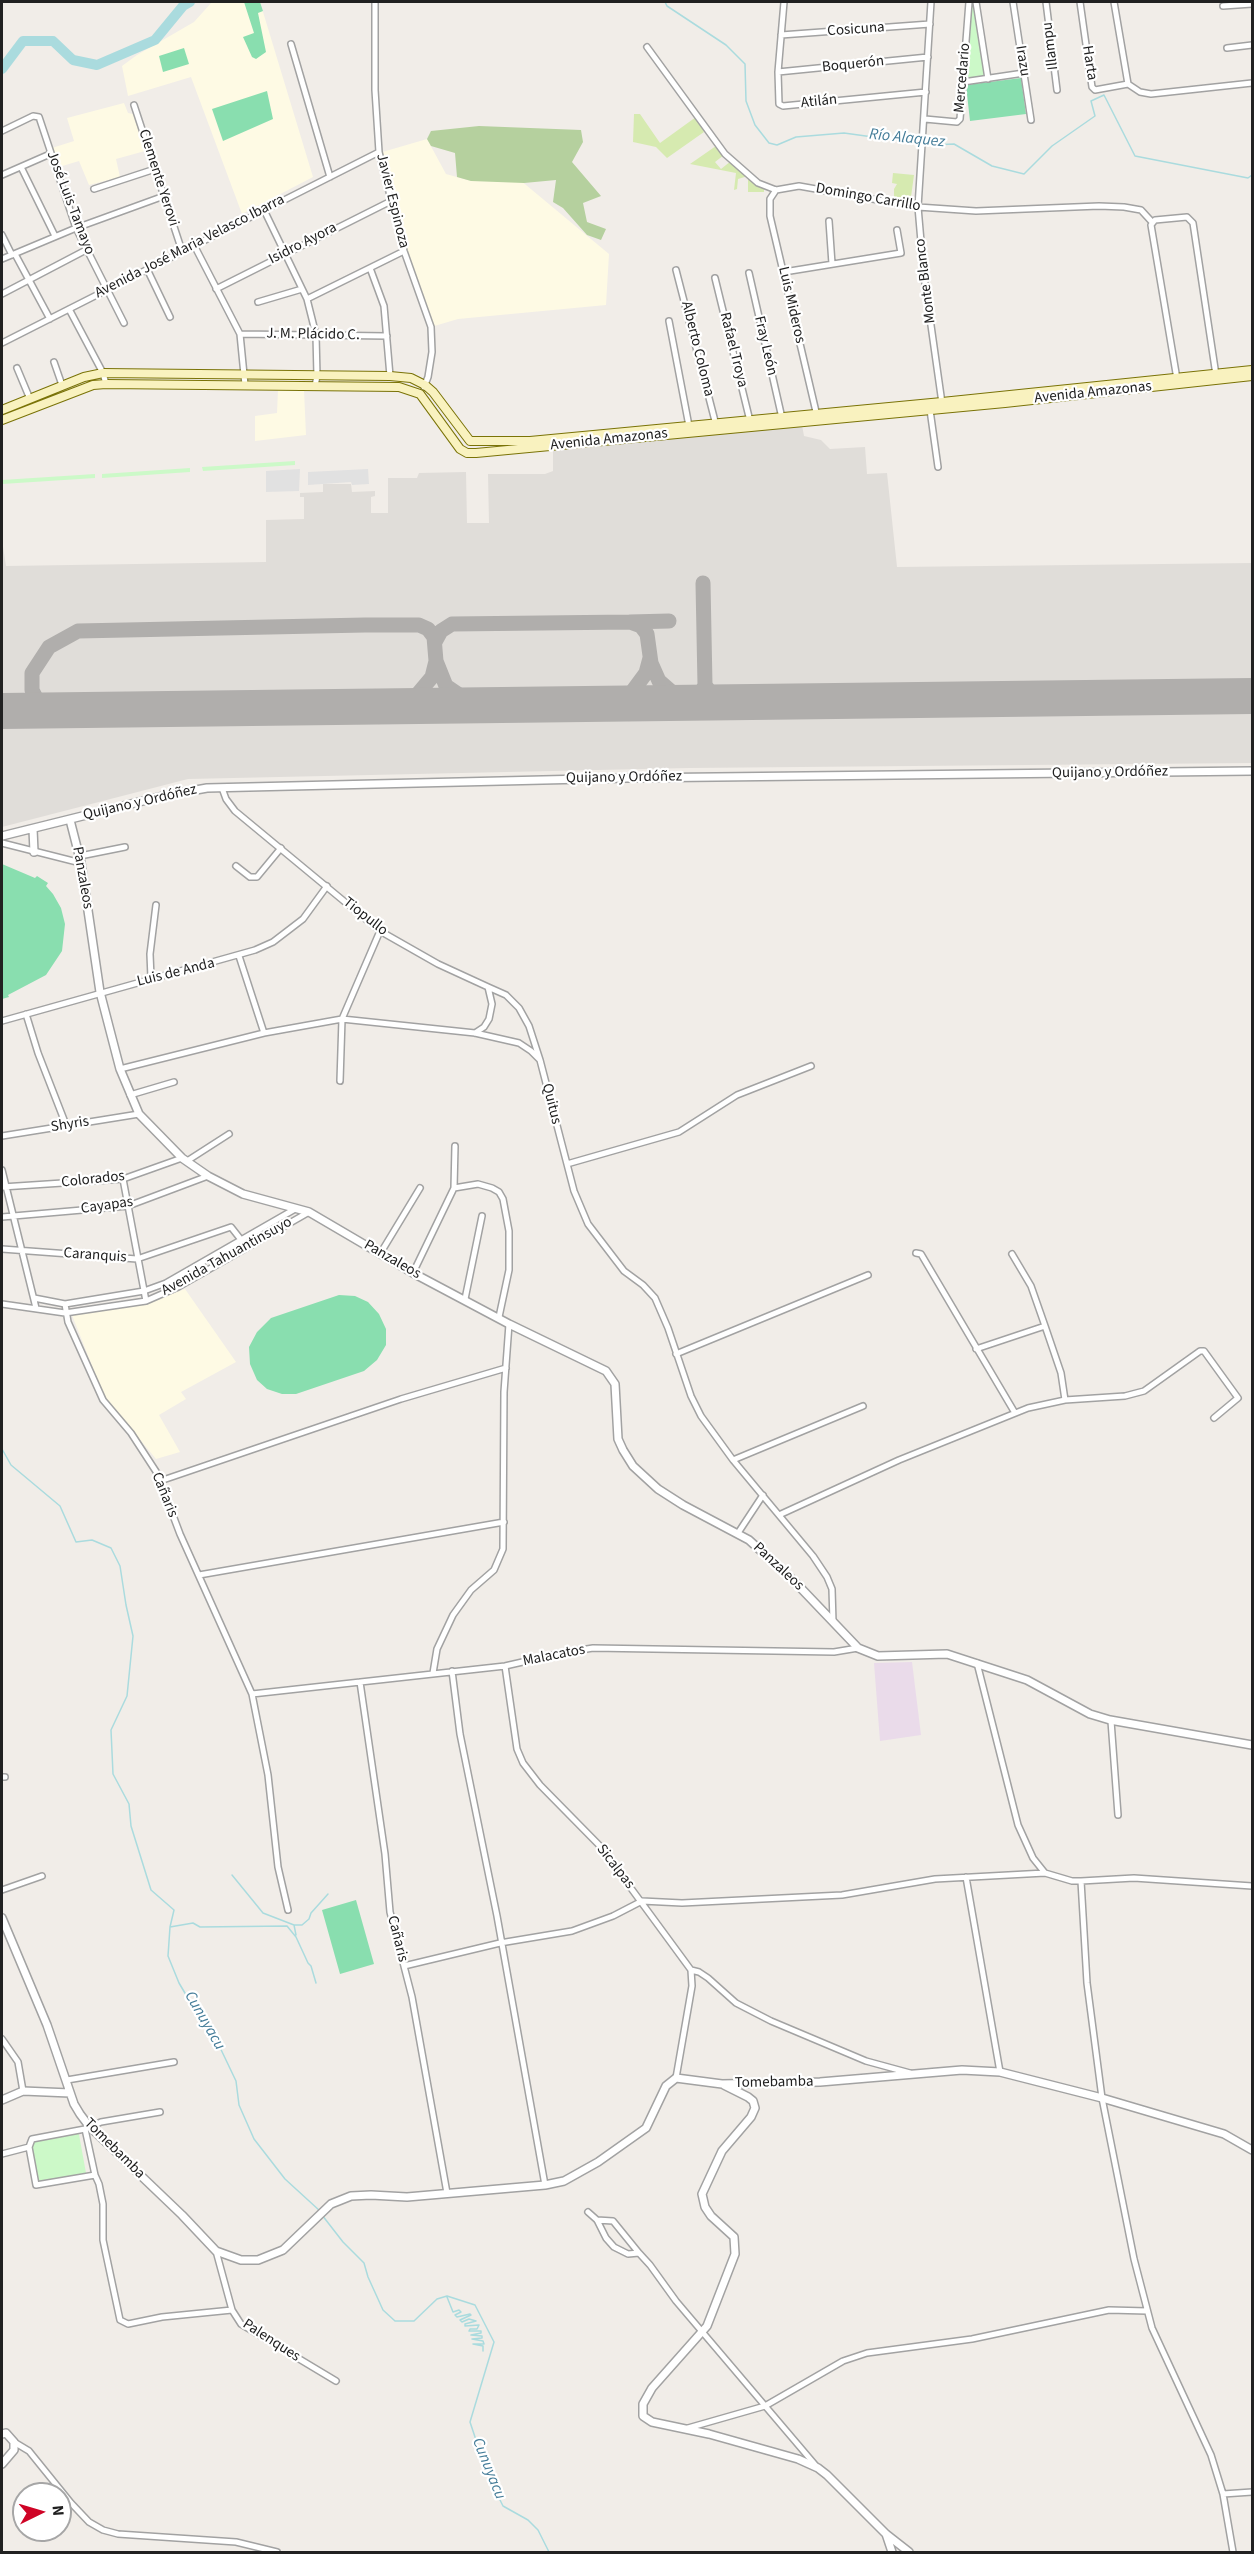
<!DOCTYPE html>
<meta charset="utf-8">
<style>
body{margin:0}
#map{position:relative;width:1254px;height:2554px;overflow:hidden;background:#f1ede8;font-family:"Source Sans 3",sans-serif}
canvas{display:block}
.frame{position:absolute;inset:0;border:3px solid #212121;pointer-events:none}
.north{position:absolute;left:12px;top:2482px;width:60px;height:60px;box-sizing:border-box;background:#fff;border:2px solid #a6a6a6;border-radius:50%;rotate:85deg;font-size:16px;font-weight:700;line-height:24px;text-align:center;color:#212121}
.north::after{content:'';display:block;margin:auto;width:21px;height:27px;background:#cf0426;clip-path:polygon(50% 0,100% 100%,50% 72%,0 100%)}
</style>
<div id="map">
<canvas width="1254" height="2554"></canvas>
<div class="frame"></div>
<div class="north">N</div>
</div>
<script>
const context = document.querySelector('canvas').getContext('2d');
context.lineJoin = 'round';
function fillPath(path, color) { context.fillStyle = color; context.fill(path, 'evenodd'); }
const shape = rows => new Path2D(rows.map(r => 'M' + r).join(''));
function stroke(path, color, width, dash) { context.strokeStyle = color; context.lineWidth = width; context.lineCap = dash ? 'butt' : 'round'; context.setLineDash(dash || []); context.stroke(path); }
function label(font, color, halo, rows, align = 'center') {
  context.font = font + ' "Source Sans 3",sans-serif'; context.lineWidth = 4.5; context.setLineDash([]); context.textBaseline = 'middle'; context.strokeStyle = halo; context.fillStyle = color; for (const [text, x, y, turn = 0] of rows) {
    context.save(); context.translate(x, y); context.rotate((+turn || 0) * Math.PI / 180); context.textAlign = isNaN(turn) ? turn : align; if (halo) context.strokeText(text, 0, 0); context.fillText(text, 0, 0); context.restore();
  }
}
const industrial = shape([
 [912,1662,921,1735,880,1741,874,1663]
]);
const education = shape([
 [212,2,260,2,313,177,242,214,191,77,128,96,122,66,137,55,194,22],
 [124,103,128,113,133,114,145,151,116,159,120,177,89,185,79,161,59,167,52,148,74,141,67,118],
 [427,139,446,174,471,181,520,180,609,254,606,305,458,319,431,327,404,251,379,153],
 [278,390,304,390,306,435,255,441,255,416,277,413],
 [185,1289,236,1362,181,1392,186,1399,159,1415,180,1452,156,1459,104,1396,72,1315,142,1305]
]);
const airport = shape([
 [802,425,804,436,821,440,830,449,865,447,867,474,887,473,897,567,1252,563,1252,763,689,768,188,779,2,827,2,540,6,566,266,562,266,520,304,519,304,497,300,497,300,493,323,492,323,484,351,484,352,492,375,491,375,496,371,497,371,513,388,513,388,478,417,478,419,473,466,472,467,523,489,523,488,474,545,474,553,471,553,448]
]);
const grass = shape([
 [634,114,640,114,660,143,696,117,704,132,667,158,656,147,633,142],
 [716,146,724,155,715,162,721,169,731,161,764,186,764,192,748,192,748,176,738,179,737,189,734,190,736,173,690,164],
 [893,173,914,175,911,197,894,197,894,189,897,184,892,183]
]);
const forest = shape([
 [479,126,581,130,583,142,572,162,601,196,583,203,587,222,606,229,601,240,587,235,563,208,553,202,556,180,524,183,471,181,457,177,455,153,431,146,427,139,431,131]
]);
const park = shape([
 [972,2,974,2,985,76,967,79],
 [295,461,295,465,203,471,202,467],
 [190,468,190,472,102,478,102,474],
 [95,474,95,478,2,484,2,480],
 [78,2129,86,2173,37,2182,31,2140]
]);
const pitch = shape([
 [244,2,260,2,263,11,258,13,266,52,256,59,252,57,243,37,254,33],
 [184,48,189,64,163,72,159,56],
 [1021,78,1026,114,970,121,966,85],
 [267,91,273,119,223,141,212,109],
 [2,864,35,878,37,876,48,883,46,886,53,894,61,908,65,924,62,951,46,975,8,995,9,997,2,999],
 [339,1295,355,1296,368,1302,379,1314,386,1329,386,1345,377,1360,364,1371,296,1394,282,1394,267,1389,257,1380,250,1364,249,1347,257,1332,271,1318],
 [356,1900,374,1964,340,1974,322,1910]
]);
const parking = shape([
 [300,469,299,491,266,492,266,471],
 [368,469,369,484,352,485,351,482,308,485,308,472]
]);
const stream = shape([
 [512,2,519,2],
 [665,2,667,6,726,45,745,64,746,101,755,125,769,143,777,145,796,137,844,133,931,145,954,144,992,166,1024,174,1052,146,1095,116,1091,101,1104,95,1135,156,1248,178,1252,175],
 [2,1449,11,1465,60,1506,76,1542,92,1540,111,1548,120,1566,126,1605,133,1636,127,1696,111,1730,113,1774,129,1804,131,1826,151,1890,174,1910,170,1927,168,1956,179,1983,198,2015,209,2026,215,2037,236,2081,239,2105,254,2139,285,2179,320,2211],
 [232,1875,263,1913,294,1925],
 [170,1927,193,1923,200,1927,287,1926,296,1937,308,1963,311,1966,316,1983],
 [296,1935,294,1925,302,1925,309,1919,311,1913,328,1894],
 [322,2215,343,2242,364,2263,368,2277,383,2310,395,2321,414,2321,437,2299,447,2296,475,2305,494,2342,470,2422,488,2476,503,2506,528,2520,538,2530,549,2552],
 [447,2297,453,2312,459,2310,461,2312,455,2315,457,2317,470,2314,471,2315,460,2320,462,2322,469,2319,476,2321,465,2324,465,2326,479,2325,477,2329,470,2329,469,2331,481,2331,481,2333,471,2335,482,2336,482,2338,472,2339,483,2341,484,2344,473,2344,483,2346,483,2351]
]);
const river = shape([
 [2,69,23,41,53,41,73,60,97,65,155,40,183,6,190,2]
]);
const taxiway = shape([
 [630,622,669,621],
 [435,642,441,631,452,624,630,622,641,626,647,634,651,663,659,681,675,695,698,702],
 [705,685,714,698,729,702],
 [685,702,701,693,705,685,703,583],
 [601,703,613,702,632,692,646,673,650,658],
 [381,706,401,703,416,696,432,677,436,661],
 [42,710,32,690,32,673,49,647,78,631,365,625,419,625,428,629,434,637,436,661,446,686,468,701,489,705]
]);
const runway = shape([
 [2,711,1252,696]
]);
const minor = shape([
 [375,2,375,90,379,152,404,251,431,327,432,352,428,377,424,387],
 [784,2,778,72,779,104,783,106,926,92],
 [931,2,918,207,924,276,942,403],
 [976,2,988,79],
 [1013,2,1031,120],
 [1046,2,1057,90],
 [1080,2,1092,87,1095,90,1128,84,1140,92,1151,94,1252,83],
 [1114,2,1128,84],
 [1223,6,1252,4],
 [781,35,930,24],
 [291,44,330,177],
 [647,47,725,154,758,183,776,190,799,186,918,207,976,211,1099,206,1124,207,1141,210,1152,222],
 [1227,48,1252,45],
 [778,72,928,57],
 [963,82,1024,73],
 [134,105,182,251],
 [925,119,957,122,960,119,969,2],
 [2,131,33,116,39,117,76,228,124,323],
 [21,167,55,236],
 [2,175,50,154],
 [94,189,155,169],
 [776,190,770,199,770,216,817,416],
 [264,210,307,299,316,335,317,376,315,386],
 [829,221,832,264],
 [2,235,12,255],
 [194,245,240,334,245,385],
 [15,254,50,319],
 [2,259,76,228,164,196],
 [370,268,384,306,390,376],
 [147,269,170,317],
 [676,270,716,425],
 [784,272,901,253,897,230],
 [749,273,782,418],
 [715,278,750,421],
 [216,289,391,201],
 [2,294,86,250],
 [307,299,404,251],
 [258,302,302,289],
 [69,309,103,373,106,384],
 [669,321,689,426],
 [240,334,387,336],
 [2,343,379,152],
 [54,362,62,385],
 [17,368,30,399],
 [1177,379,1151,225,1155,220,1187,217,1193,223,1216,375],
 [930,410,938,467],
 [222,788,226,799,235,811,380,931,438,964,488,987,492,1004,489,1019,484,1027,475,1033],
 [2,843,81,863],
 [80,856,125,847],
 [236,866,250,877,257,877,281,848],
 [239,956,264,1033],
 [151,978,150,954,156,905],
 [488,987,506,995,519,1008,529,1026,540,1060],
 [26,1014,38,1053,66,1125],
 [2,1021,255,950,273,942,303,919,327,886],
 [120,1069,264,1033,342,1019,475,1033,519,1043,531,1051,540,1060,574,1191,588,1224,624,1271,643,1285,655,1298,668,1328,691,1396,701,1416,733,1460,813,1556,827,1577,832,1589,833,1622],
 [340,1081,342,1019,380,931],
 [130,1095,174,1082],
 [2,1136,139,1114],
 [187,1161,229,1134],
 [567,1164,679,1132,737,1095,811,1066],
 [2,1170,36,1308],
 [123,1179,146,1301],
 [2,1187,123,1179,182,1158],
 [454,1188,455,1146],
 [2,1217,128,1206,208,1176],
 [2,1249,137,1259,231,1227,242,1241],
 [916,1253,921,1254,1015,1413],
 [380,1254,420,1188],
 [413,1273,454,1188,478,1184,492,1188,499,1192,503,1199,509,1231,509,1270,499,1317],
 [34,1298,65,1304,144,1291,166,1283,295,1209],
 [465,1299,482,1216],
 [2,1304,65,1313,146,1301,178,1287,309,1212],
 [65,1304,68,1322,103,1400,131,1433,157,1473,180,1534,252,1694,268,1775,278,1867,288,1910],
 [1045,1326,1061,1373,1065,1400],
 [976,1349,1045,1326,1031,1286,1012,1254],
 [676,1354,868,1275],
 [733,1460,863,1406],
 [160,1481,401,1399,506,1368],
 [779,1515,899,1460,1028,1408,1065,1400,1125,1396,1144,1391,1200,1351,1204,1351,1238,1398,1214,1418],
 [738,1533,763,1495],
 [199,1575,504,1522],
 [977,1663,1018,1825,1033,1858,1045,1873,1072,1881,1081,1881,1087,1983,1102,2098,1134,2259,1152,2328,1211,2455,1223,2494,1233,2552],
 [505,1666,517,1749,523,1763,540,1785,600,1846,691,1970,692,1986,676,2078],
 [452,1671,460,1734,497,1916,545,2185],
 [433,1673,437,1649,453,1615,471,1590,494,1570,503,1549,504,1392,509,1324],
 [360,1682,385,1854,390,1912,412,1997,447,2193],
 [252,1694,505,1666,562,1653,593,1648,834,1652,858,1648],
 [1111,1721,1118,1815],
 [2,1777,5,1777],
 [966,1877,1000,2072],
 [1081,1881,1134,1878,1252,1886],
 [2,1890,42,1876],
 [404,1966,500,1943,572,1931,613,1916,642,1901,682,1903,842,1895,935,1879,1045,1873],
 [691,1970,699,1972,708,1978,736,2003,771,2021,866,2061,910,2073],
 [2,2039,18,2062,23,2091],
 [67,2080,174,2062],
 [85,2129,95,2175,36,2185,29,2147,32,2139,85,2129,101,2122,160,2112],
 [2,2154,29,2147],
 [95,2175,99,2184,103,2204,103,2240,120,2320,128,2324,162,2317,232,2310],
 [588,2212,597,2220,606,2238,614,2247,628,2254,639,2253,650,2265,676,2301,817,2467],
 [597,2220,613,2221,639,2253],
 [216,2251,232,2310,241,2324,336,2381],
 [688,2428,765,2406,843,2361,867,2353,972,2339,1109,2310,1147,2311],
 [14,2442,29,2451,71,2503,89,2522,103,2530,118,2534,236,2542,277,2552],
 [1223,2494,1252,2492]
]);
const tertiary = shape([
 [70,820,81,863,100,992,120,1069,139,1114,182,1158,208,1176,243,1194,309,1212,413,1273,509,1324,606,1371,615,1384,618,1439,623,1450,633,1466,658,1489,683,1505,749,1540,795,1582,858,1648,878,1656,947,1654,1027,1680,1090,1714,1110,1720,1252,1745],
 [33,829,34,852],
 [2,836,163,796,207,788,627,778,1252,771],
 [2,1918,47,2025,74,2104,80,2114,89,2126,182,2215,216,2251,241,2260,258,2260,283,2250,331,2204,351,2196,371,2195,407,2197,545,2185,564,2181,598,2162,646,2128,666,2086,676,2078,722,2084,820,2082,962,2070,1000,2072,1102,2098,1224,2134,1252,2150],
 [724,2085,748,2097,753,2101,755,2108,751,2117,722,2151,702,2194,705,2207,711,2216,734,2237,735,2254,707,2326,652,2388,643,2404,643,2416,652,2422,709,2434,798,2459,818,2468,827,2475,886,2534,909,2552],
 [2,2100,23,2091,70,2093],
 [2,2434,6,2433,14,2442,14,2450,2,2464],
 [886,2534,892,2552]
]);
const secondary = shape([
 [2,410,84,377,103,373,390,376,411,378,425,385,433,392,470,441,530,441,942,402,1252,370],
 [2,420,93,385,106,384,399,387,420,394,460,449,467,453,476,453,1005,403,1252,376]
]);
const streetNames = [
 ["Cosicuna",856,30,-4],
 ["Illampu",1051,46,-97],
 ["Irazu",1022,61,81],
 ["Harta",1089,63,81],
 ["Boquerón",853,65,-6],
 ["Mercedario",963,78,-85],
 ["Atilán",819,102,-6],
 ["Clemente Yerovi",158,178,72],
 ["Domingo Carrillo",868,198,10],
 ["Javier Espinoza",392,201,76],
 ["José Luis Tamayo",70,203,69],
 ["Isidro Ayora",303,244,-27],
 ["Avenida José Maria Velasco Ibarra",190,247,-27],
 ["Monte Blanco",926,281,-97],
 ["Luis Mideros",791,305,77],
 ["J. M. Plácido C.",313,335,1],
 ["Fray León",765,346,77],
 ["Alberto Coloma",697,349,76],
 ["Rafael Troya",733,350,76],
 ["Avenida Amazonas",1093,393,-6],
 ["Avenida Amazonas",609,440,-6],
 ["Quijano y Ordóñez",1110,773,-1],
 ["Quijano y Ordóñez",624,778,-1],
 ["Quijano y Ordóñez",140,803,-13],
 ["Panzaleos",82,878,80],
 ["Tiopullo",365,917,38],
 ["Luis de Anda",176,973,-14],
 ["Quitus",551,1104,76],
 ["Shyris",70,1125,-9],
 ["Colorados",93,1180,-6],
 ["Cayapas",107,1206,-8],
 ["Caranquis",95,1256,4],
 ["Avenida Tahuantinsuyo",227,1257,-29],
 ["Panzaleos",392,1260,30],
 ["Cañaris",164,1495,68],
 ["Panzaleos",778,1567,43],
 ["Malacatos",554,1656,-11],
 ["Sicalpas",615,1867,52],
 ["Cañaris",397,1939,76],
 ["Tomebamba",774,2083,-1],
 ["Tomebamba",114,2149,45],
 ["Palenques",271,2341,33]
];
const waterNames = [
 ["Río Alaquez",907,139,6],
 ["Cunuyacu",204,2021,60],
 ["Cunuyacu",488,2469,68]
];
fillPath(industrial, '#eadbea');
fillPath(education, '#fefae4');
fillPath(airport, '#e0ddd9');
fillPath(grass, '#d6eab0');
fillPath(forest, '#b5d09e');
fillPath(park, '#ccf9c8');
fillPath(pitch, '#89deaf');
fillPath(parking, '#e1e1e1');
stroke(stream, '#aadbde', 1.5);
stroke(river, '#aadbde', 10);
stroke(taxiway, '#b0aeac', 15);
stroke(runway, '#b0aeac', 36);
stroke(minor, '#a2a2a2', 8);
stroke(tertiary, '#a2a2a2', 10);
stroke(secondary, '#7a7307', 10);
stroke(minor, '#fff', 5);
stroke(tertiary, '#fff', 7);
stroke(secondary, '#f9f2bf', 8);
label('15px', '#212121', '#fff', streetNames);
label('italic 16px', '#457d99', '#fff', waterNames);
</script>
